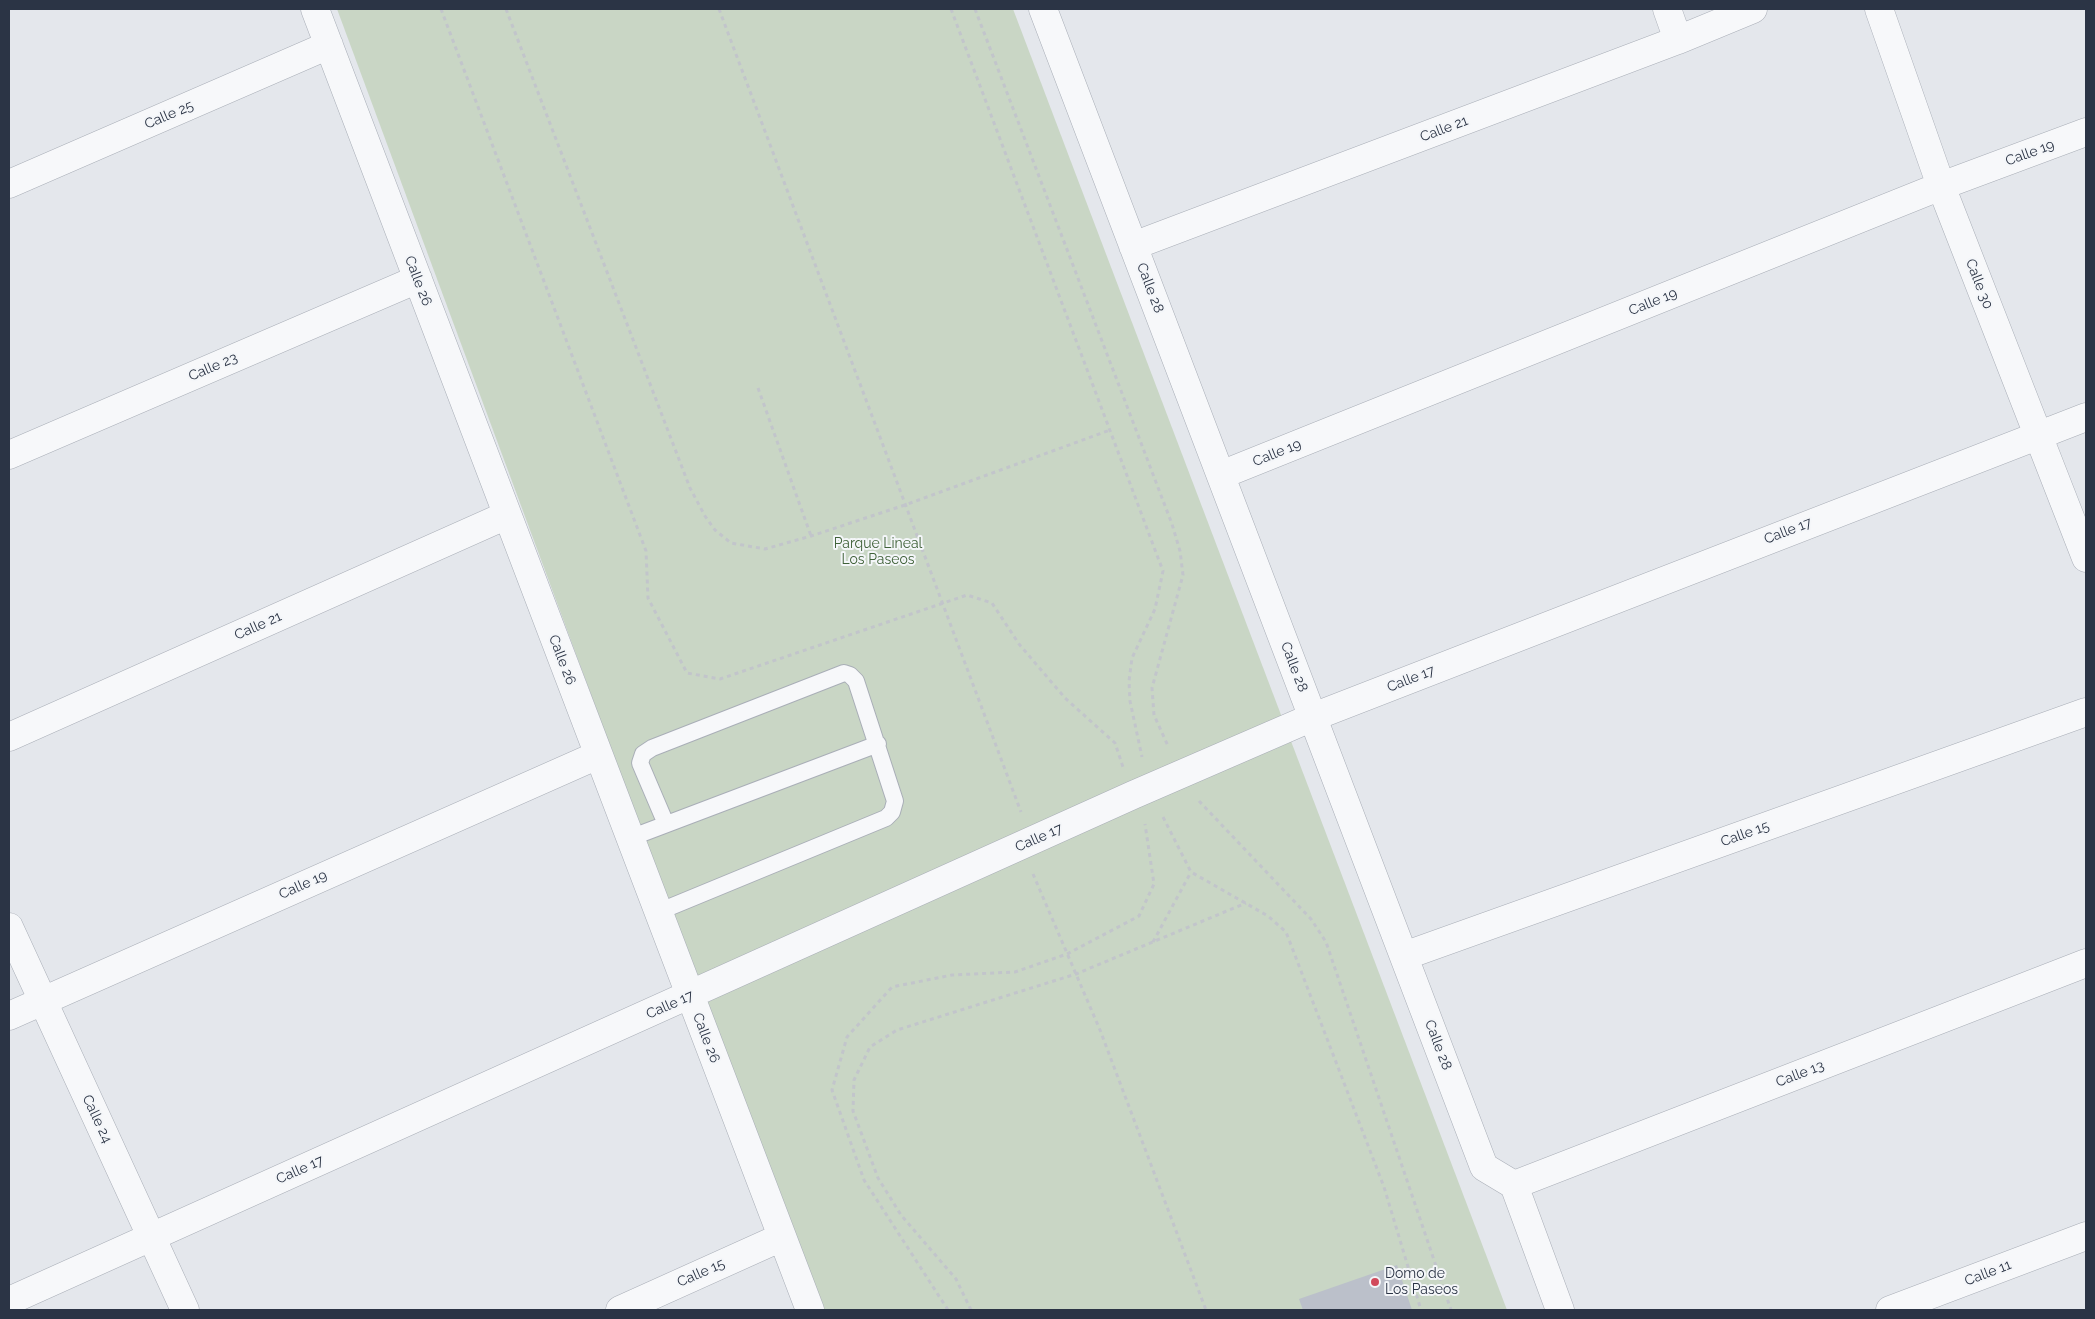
<!DOCTYPE html>
<style>
body{margin:0}
#map{position:relative;width:2095px;height:1319px;overflow:hidden;background:#e4e7ec;font-family:Raleway,sans-serif}
canvas{display:block}
.frame{position:absolute;inset:0;border:10px solid #2b3445;pointer-events:none}
</style>
<div id="map">
<canvas width="2095" height="1319"></canvas>
<div class="frame"></div>
</div>
<script>
const context = document.querySelector('canvas').getContext('2d');
context.lineJoin = 'round';
function fillPath(path, color) { context.fillStyle = color; context.fill(path, 'evenodd'); }
const shape = rows => new Path2D(rows.map(r => 'M' + r).join(''));
function stroke(path, color, width, dash) { context.strokeStyle = color; context.lineWidth = width; context.lineCap = dash ? 'butt' : 'round'; context.setLineDash(dash || []); context.stroke(path); }
function label(font, color, halo, rows, align = 'center') {
  context.font = font + ' Raleway,sans-serif'; context.lineWidth = 4; context.setLineDash([]); context.textBaseline = 'middle'; context.strokeStyle = halo; context.fillStyle = color; for (const [text, x, y, turn = 0] of rows) {
    context.save(); context.translate(x, y); context.rotate((+turn || 0) * Math.PI / 180); context.textAlign = isNaN(turn) ? turn : align; if (halo) context.strokeText(text, 0, 0); context.fillText(text, 0, 0); context.restore();
  }
}
const green = shape([
 [337,9,1013,9,1507,1310,819,1310]
]);
const building = shape([
 [1397,1265,1412,1310,1303,1310,1299,1299]
]);
const path = shape([
 [441,9,646,551,648,598,687,673,720,679,967,595,992,603,1019,644,1065,698,1115,743,1123,767],
 [506,9,690,488,705,516,715,530,731,543,765,549,811,536,905,505,1110,430],
 [719,9,1021,812],
 [951,9,1163,571,1155,609,1132,658,1129,681,1130,701,1142,757],
 [975,9,1172,524,1180,551,1183,575,1152,688,1154,715,1168,746],
 [758,388,811,536],
 [1199,801,1311,919,1326,942,1451,1310],
 [1163,817,1191,872,1268,916,1286,932,1384,1187,1421,1310],
 [1033,874,1100,1030,1206,1310],
 [1153,942,1191,872],
 [948,1310,864,1180,832,1090,847,1037,892,987,952,975,1015,972,1067,954,1139,916,1154,884,1145,824],
 [971,1310,956,1279,901,1215,878,1178,853,1111,854,1080,870,1047,897,1030,1076,974,1246,903]
]);
const service = shape([
 [630,838,878,744],
 [658,912,886,818,892,812,895,801,856,681,850,675,844,673,652,748,643,754,640,763,666,824]
]);
const minor = shape([
 [315,9,810,1310],
 [1043,9,1484,1167,1514,1185,1560,1310],
 [1667,9,1678,40],
 [1879,9,1941,186,2086,558],
 [9,184,329,45],
 [1133,246,1678,40,1753,9],
 [9,455,418,279],
 [1221,475,1941,186,2086,132],
 [9,737,507,515],
 [9,927,185,1310],
 [1404,956,2086,712],
 [9,1016,598,755],
 [1514,1185,2086,963],
 [9,1301,1133,795,1313,717,2086,417],
 [620,1310,782,1237],
 [1890,1310,2086,1236]
]);
const markers = [
 [1375,1282,5,"#d1495b"]
];
const streetNames = [
 ["Calle 25",169,115,-23],
 ["Calle 21",1444,129,-21],
 ["Calle 19",2030,153,-20],
 ["Calle 26",418,281,69],
 ["Calle 30",1979,284,69],
 ["Calle 28",1150,288,69],
 ["Calle 19",1653,302,-22],
 ["Calle 23",213,367,-23],
 ["Calle 19",1277,453,-22],
 ["Calle 17",1788,531,-21],
 ["Calle 21",258,626,-24],
 ["Calle 26",562,660,69],
 ["Calle 28",1294,667,69],
 ["Calle 17",1411,679,-21],
 ["Calle 15",1745,834,-20],
 ["Calle 17",1039,838,-24],
 ["Calle 19",303,885,-24],
 ["Calle 17",670,1005,-24],
 ["Calle 26",706,1038,69],
 ["Calle 28",1438,1045,69],
 ["Calle 13",1800,1074,-21],
 ["Calle 24",97,1119,65],
 ["Calle 17",300,1170,-24],
 ["Calle 15",701,1273,-24],
 ["Calle 11",1988,1273,-21]
];
const parkNames = [
 ["Parque Lineal",878,544],
 ["Los Paseos",878,560]
];
const poiNames = [
 ["Domo de",1385,1274],
 ["Los Paseos",1385,1290]
];
fillPath(green, '#c9d6c5');
fillPath(building, '#bbc0ca');
stroke(service, '#a9aeb7', 18);
stroke(minor, '#a9aeb7', 29);
stroke(path, '#c2c5cb', 3, [4, 4]);
stroke(service, '#f7f8fa', 16);
stroke(minor, '#f7f8fa', 28);
for (const [x, y, r, color] of markers) { const dot = new Path2D(); dot.arc(x, y, r, 0, 2 * Math.PI); context.fillStyle = color; context.fill(dot); stroke(dot, '#f4f6f9', 2); }
label('14px', '#2b3445', '#f4f6f9', streetNames);
label('14px', '#3f6138', '#f4f6f9', parkNames);
label('14px', '#2b3445', '#f4f6f9', poiNames, 'left');
</script>
